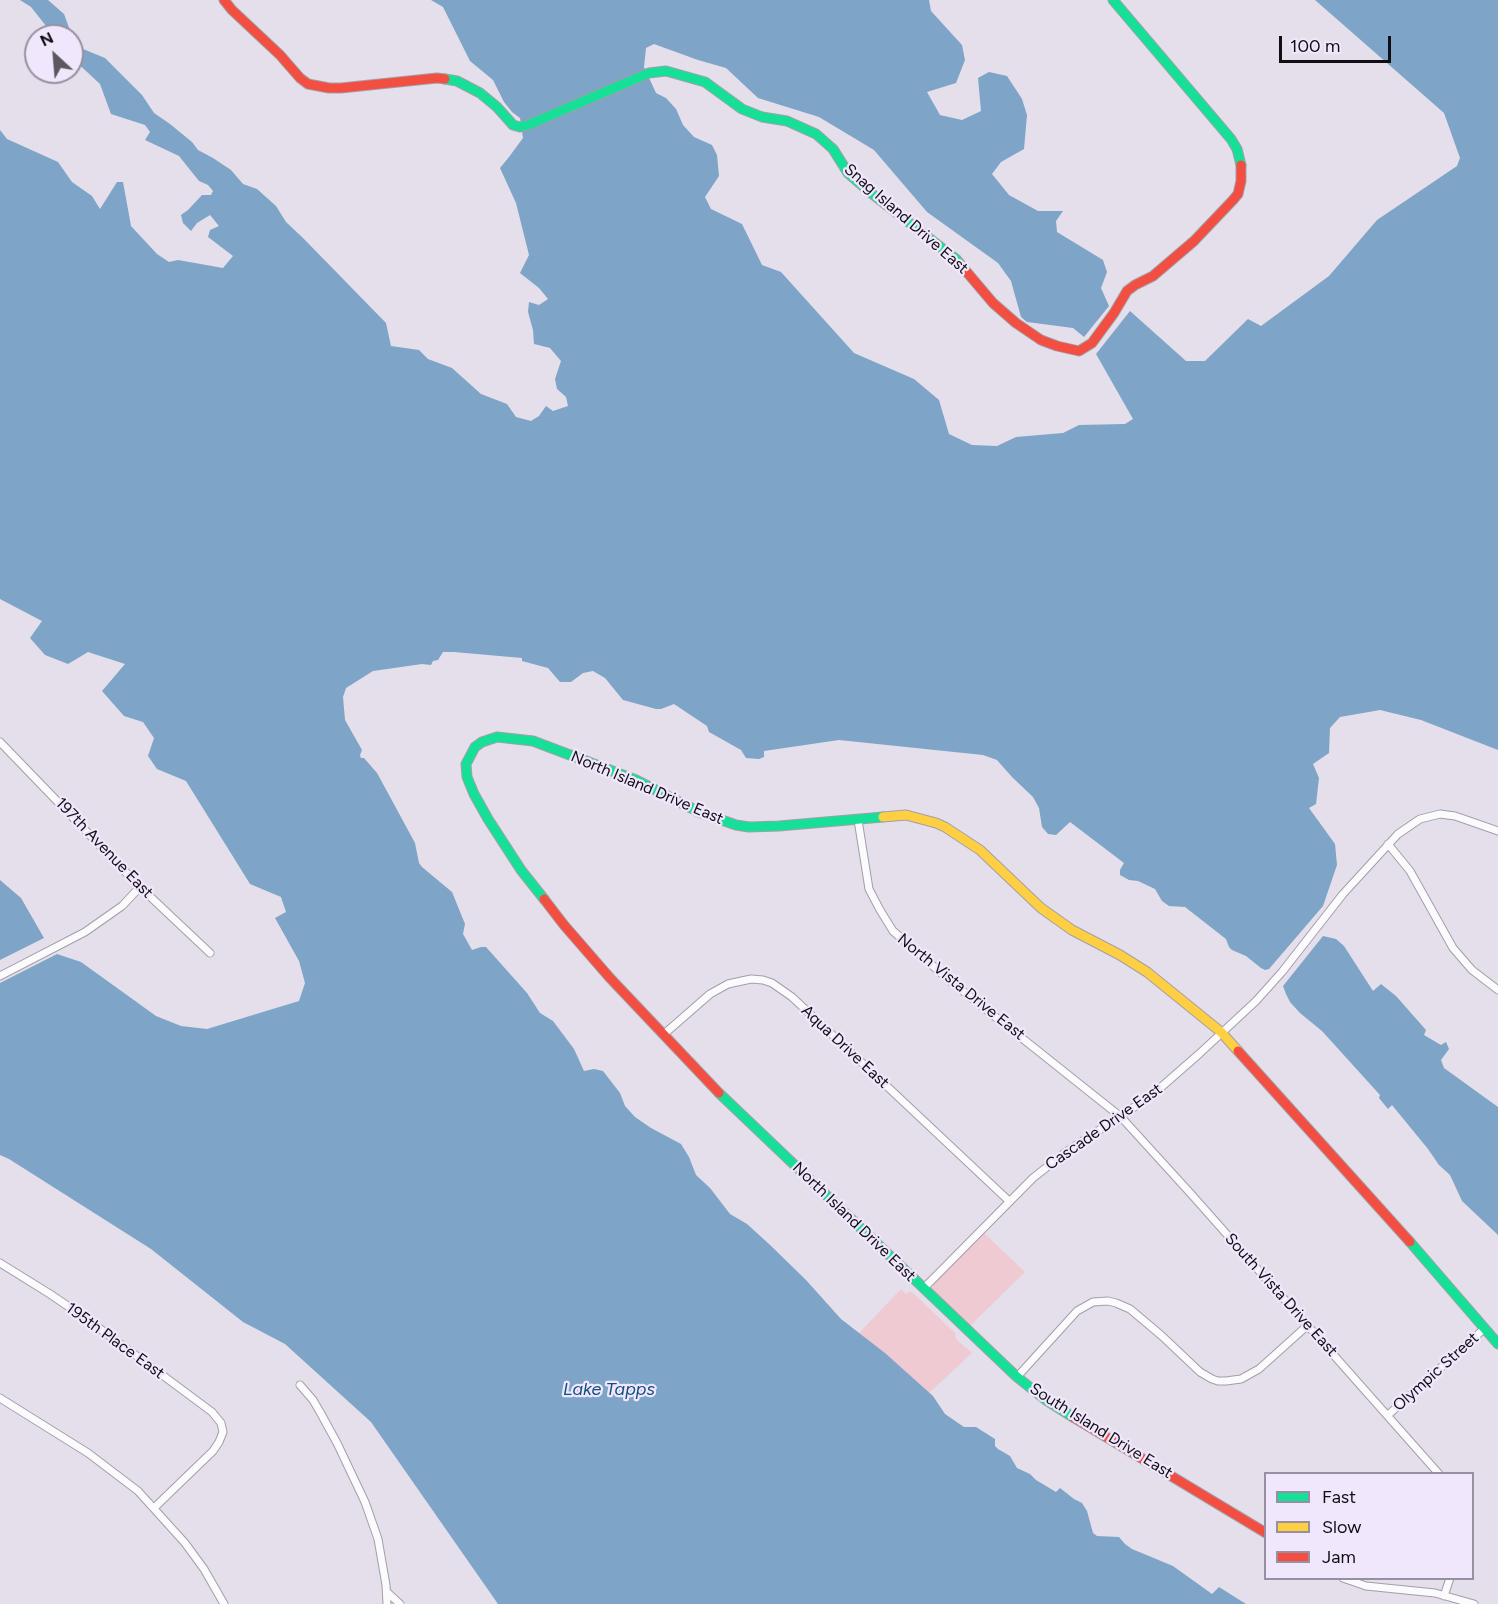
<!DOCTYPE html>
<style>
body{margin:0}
#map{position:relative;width:1498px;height:1604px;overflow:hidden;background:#e4dfea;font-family:Figtree,sans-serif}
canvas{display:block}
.legend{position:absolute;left:1264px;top:1472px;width:210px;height:108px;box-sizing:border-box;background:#f1e7fc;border:2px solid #9890a0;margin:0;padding:8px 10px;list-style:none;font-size:18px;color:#120e15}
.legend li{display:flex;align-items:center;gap:12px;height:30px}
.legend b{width:30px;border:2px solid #9890a0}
.north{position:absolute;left:24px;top:24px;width:60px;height:60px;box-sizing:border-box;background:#f1e7fc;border:2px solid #9890a0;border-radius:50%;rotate:334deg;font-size:16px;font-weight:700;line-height:24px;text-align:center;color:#120e15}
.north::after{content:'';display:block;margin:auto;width:21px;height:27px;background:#5c5760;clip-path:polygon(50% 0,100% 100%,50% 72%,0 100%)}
.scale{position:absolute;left:1279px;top:36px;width:112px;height:27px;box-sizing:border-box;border:3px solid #120e15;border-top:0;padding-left:8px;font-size:18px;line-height:21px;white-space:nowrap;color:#120e15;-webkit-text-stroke:4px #f1e7fc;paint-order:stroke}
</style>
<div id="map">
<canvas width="1498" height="1604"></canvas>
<ul class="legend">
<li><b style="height:8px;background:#16e098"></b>Fast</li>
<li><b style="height:8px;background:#ffcf43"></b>Slow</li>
<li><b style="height:8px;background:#f24e42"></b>Jam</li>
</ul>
<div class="north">N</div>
<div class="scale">100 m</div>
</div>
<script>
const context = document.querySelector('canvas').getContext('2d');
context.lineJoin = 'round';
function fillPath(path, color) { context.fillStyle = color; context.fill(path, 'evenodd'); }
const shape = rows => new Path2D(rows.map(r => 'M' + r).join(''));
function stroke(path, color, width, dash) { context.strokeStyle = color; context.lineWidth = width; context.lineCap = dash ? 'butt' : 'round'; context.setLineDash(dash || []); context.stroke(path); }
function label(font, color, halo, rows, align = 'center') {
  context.font = font + ' Figtree,sans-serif'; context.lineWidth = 4.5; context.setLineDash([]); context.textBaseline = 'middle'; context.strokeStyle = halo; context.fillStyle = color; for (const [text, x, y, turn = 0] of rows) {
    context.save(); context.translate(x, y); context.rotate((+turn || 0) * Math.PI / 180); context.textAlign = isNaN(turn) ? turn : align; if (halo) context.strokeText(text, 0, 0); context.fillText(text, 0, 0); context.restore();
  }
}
const green = shape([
 [984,1233,1025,1272,970,1326,934,1293,932,1288,934,1283],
 [901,1289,906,1294,909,1292,912,1292,955,1333,956,1339,972,1353,929,1393,859,1333]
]);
const water = shape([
 [20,0,48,0,64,14,71,33,83,49,105,58,142,95,154,113,170,124,192,142,198,150,213,158,231,170,243,184,257,189,276,206,286,222,303,238,386,323,391,346,419,350,428,359,452,368,481,394,507,404,516,417,531,421,539,416,546,406,553,411,568,406,566,397,557,389,555,379,561,361,550,348,534,344,533,330,528,312,529,302,539,305,548,299,539,288,520,273,529,255,516,203,500,168,509,157,523,138,520,118,512,112,504,102,493,80,470,61,443,7,431,0,929,0,931,11,962,45,965,60,956,83,927,92,940,115,962,120,981,111,978,78,989,72,1007,76,1022,99,1027,115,1024,149,1001,162,992,174,1009,195,1038,211,1063,211,1056,221,1057,232,1103,260,1107,272,1101,288,1109,306,1084,337,1073,328,1027,322,1021,317,1011,281,998,263,927,212,874,150,819,117,758,98,726,68,698,60,654,44,646,48,644,67,656,93,666,98,676,109,683,125,694,137,712,145,717,155,719,176,705,197,711,209,742,224,762,265,781,272,854,353,914,379,939,400,949,434,972,445,997,446,1016,437,1063,433,1079,425,1125,424,1133,419,1096,354,1130,311,1186,361,1205,361,1248,319,1261,326,1329,276,1377,220,1457,166,1460,158,1444,113,1315,0,1498,0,1498,750,1421,720,1380,710,1340,717,1330,728,1329,753,1313,764,1319,778,1316,804,1309,808,1335,844,1337,865,1323,906,1269,969,1265,970,1261,968,1246,956,1232,950,1229,947,1226,939,1185,907,1169,906,1162,901,1155,889,1138,881,1129,880,1120,875,1120,870,1124,863,1070,822,1056,835,1048,834,1042,827,1039,808,1033,797,1012,777,997,760,983,755,839,740,764,751,764,757,759,759,746,758,741,750,709,732,707,726,674,704,661,709,656,709,623,700,605,678,593,671,583,673,571,682,560,682,548,668,522,661,522,658,454,652,443,652,438,660,433,661,431,665,422,664,373,671,346,688,343,697,345,720,362,750,360,755,361,758,364,758,377,773,389,795,415,843,419,863,422,867,452,892,465,924,463,934,472,950,481,947,486,947,527,993,540,1013,553,1021,574,1049,584,1071,594,1069,603,1071,620,1093,625,1106,635,1117,651,1128,681,1144,689,1157,696,1175,710,1188,730,1214,747,1224,769,1244,806,1280,841,1319,885,1353,933,1396,945,1414,964,1427,976,1427,995,1439,995,1446,998,1449,1010,1456,1017,1468,1030,1474,1036,1480,1056,1492,1060,1488,1074,1499,1082,1503,1087,1511,1093,1533,1097,1536,1119,1537,1125,1544,1132,1549,1173,1566,1212,1594,1219,1587,1246,1604,498,1604,371,1422,285,1344,243,1322,151,1249,9,1159,0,1155,0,983,57,954,81,962,156,1016,181,1026,207,1029,299,1001,305,983,299,961,275,918,286,912,281,897,250,884,186,781,157,769,148,756,154,738,143,722,124,716,102,691,125,664,88,652,68,664,45,655,30,638,42,621,0,599,0,130,7,139,58,162,72,182,92,196,100,209,117,182,123,182,131,226,157,254,169,262,178,260,223,268,233,256,208,237,210,230,219,226,210,215,197,223,191,231,183,223,181,215,188,210,202,195,211,195,213,191,208,185,199,181,179,156,145,140,150,132,145,125,111,114,100,84,72,58,72,36,54,36,31,7],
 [0,880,21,898,44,938,0,960],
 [1323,936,1336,939,1344,946,1373,991,1381,984,1396,996,1426,1030,1424,1035,1441,1045,1446,1042,1449,1049,1441,1060,1444,1068,1498,1107,1498,1235,1462,1201,1450,1175,1439,1165,1428,1149,1392,1105,1388,1109,1379,1098,1380,1095,1322,1031,1300,1013,1290,1002,1286,994,1283,986]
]);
const street = shape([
 [0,742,140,887,210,953],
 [858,820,869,889,880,910,893,931,949,980,1121,1117,1192,1195,1439,1474],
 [1388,844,1410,871,1453,948,1472,970,1498,990],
 [0,976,85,932,122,906,140,887],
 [663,1035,710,994,728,984,751,979,763,980,772,983,792,997,1009,1201],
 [0,1263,50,1294,91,1322,212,1412,221,1423,223,1432,219,1442,213,1451,154,1508],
 [924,1288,1033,1178,1066,1152,1151,1096,1199,1054,1256,1001,1282,972,1343,894,1398,834,1420,819,1440,814,1455,816,1498,831],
 [1017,1377,1077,1311,1093,1302,1108,1301,1116,1303,1130,1309,1162,1336,1200,1372,1212,1379,1218,1381,1226,1381,1241,1379,1259,1369,1308,1325],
 [300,1385,313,1400,320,1412,337,1443,365,1502,378,1539,386,1585,387,1604],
 [0,1398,88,1453,138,1491,185,1543,204,1569,224,1604],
 [1388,1415,1485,1328],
 [1343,1578,1366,1586,1435,1593,1474,1604],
 [387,1592,400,1604],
 [1444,1596,1450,1578]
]);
const fast = shape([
 [1113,0,1231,139,1237,149,1241,165],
 [445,79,457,81,480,93,497,107,513,125,520,127,528,125,649,73,666,71,705,82,742,109,762,117,787,121,816,134,833,149,848,173,871,193,956,259,960,264],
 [544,899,521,870,488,819,474,794,467,777,466,764,475,747,482,742,497,737,533,741,636,780,699,812,736,825,749,827,779,826,883,817],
 [719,1093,1017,1377,1046,1400,1073,1417],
 [1410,1242,1498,1344]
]);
const slow = shape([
 [883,817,906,815,936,823,945,827,980,850,1041,908,1072,930,1120,955,1147,972,1221,1032,1238,1051]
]);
const jam = shape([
 [224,0,232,10,280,55,300,78,308,84,329,88,341,88,437,78,445,79],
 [960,264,993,303,1016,323,1041,340,1057,346,1079,351,1092,343,1114,313,1127,291,1135,285,1153,276,1194,241,1233,200,1238,194,1241,181,1241,165],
 [544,899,564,925,610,978,719,1093],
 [1238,1051,1410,1242],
 [1073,1417,1266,1533]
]);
const streetNames = [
 ["Snag Island Drive East",906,219,41],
 ["North Island Drive East",647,788,23],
 ["197th Avenue East",104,848,46],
 ["North Vista Drive East",961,987,39],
 ["Aqua Drive East",845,1047,43],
 ["Cascade Drive East",1104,1127,-35],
 ["North Island Drive East",854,1222,44],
 ["South Vista Drive East",1281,1295,48],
 ["195th Place East",115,1341,36],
 ["Olympic Street",1436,1372,-42],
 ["South Island Drive East",1101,1431,32]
];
const waterNames = [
 ["Lake Tapps",609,1390]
];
fillPath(green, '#efcad3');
fillPath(water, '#7ea4c8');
stroke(street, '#a39fa7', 9);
stroke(fast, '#a39fa7', 11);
stroke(slow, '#a39fa7', 11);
stroke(jam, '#a39fa7', 11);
stroke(street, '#fbfafc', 7);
stroke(fast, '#16e098', 9);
stroke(slow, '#ffcf43', 9);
stroke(jam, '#f24e42', 9);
label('16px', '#120e15', '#f1e7fc', streetNames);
label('italic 18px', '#0f507f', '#f1e7fc', waterNames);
</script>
